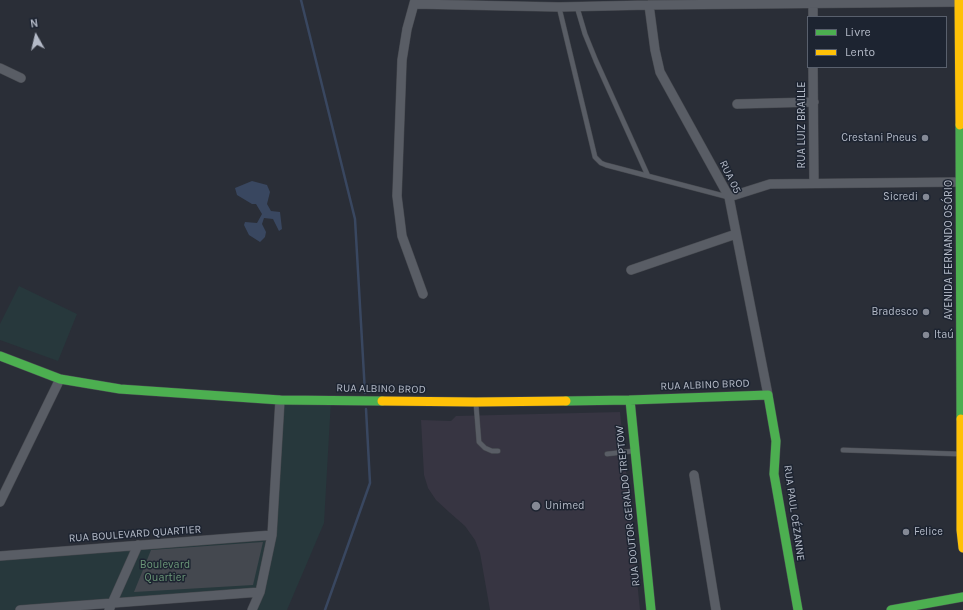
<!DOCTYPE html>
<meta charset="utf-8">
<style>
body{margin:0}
#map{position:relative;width:963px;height:610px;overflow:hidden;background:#2a2e37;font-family:Karla,sans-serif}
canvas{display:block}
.legend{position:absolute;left:807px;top:16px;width:140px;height:52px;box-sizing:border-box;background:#1d2431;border:1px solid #59606d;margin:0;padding:5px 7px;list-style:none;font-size:12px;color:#b4bac7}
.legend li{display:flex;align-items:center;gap:8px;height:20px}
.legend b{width:20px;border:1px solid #59606d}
.north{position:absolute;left:16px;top:16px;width:40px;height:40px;-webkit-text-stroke:3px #1d2431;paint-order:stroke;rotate:352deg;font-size:11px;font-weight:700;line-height:16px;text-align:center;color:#b4bac7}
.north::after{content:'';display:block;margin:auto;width:14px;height:18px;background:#b4bac7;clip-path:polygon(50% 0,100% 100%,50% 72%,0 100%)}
</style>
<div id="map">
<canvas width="963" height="610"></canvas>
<ul class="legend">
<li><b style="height:5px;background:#4caf50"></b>Livre</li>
<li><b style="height:5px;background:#ffc107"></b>Lento</li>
</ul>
<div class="north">N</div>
</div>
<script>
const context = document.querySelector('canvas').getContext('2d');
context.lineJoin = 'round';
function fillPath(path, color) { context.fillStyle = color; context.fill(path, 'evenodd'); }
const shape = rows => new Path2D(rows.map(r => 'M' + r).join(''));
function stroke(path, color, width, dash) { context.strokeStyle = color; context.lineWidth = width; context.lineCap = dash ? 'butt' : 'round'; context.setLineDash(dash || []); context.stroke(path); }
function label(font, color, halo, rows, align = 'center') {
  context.font = font + ' Karla,sans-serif'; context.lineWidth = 3; context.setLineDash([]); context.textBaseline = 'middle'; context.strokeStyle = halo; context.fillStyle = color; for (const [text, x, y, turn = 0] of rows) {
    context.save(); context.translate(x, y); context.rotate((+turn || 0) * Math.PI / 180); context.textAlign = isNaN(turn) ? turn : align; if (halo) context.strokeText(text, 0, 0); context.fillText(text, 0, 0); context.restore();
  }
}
const medical = shape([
 [620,412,640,610,490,610,480,553,475,540,465,526,449,512,436,500,428,488,424,475,421,420,451,421,456,416]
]);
const green = shape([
 [19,286,77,314,58,361,0,340,0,324],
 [280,400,331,400,324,523,287,610,252,610,259,592,20,610,0,610,0,556,272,535]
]);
const water = shape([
 [252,181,267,185,270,192,267,204,271,211,280,212,282,229,279,231,273,219,264,218,262,224,266,232,265,237,260,242,249,235,244,225,245,222,257,223,262,214,256,204,252,204,237,195,235,188]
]);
const stream = shape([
 [301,0,355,219,365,393],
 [325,610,370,483,366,409]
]);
const building = shape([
 [263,542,253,585,134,592,151,550]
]);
const lane = shape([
 [559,7,595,157,601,163,606,165,728,197],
 [577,7,585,34,596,61,648,176],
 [476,404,479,442,485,448,492,451,498,451],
 [843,450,959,454],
 [607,454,633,451]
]);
const street = shape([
 [415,0,407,29,402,60,397,196,402,236,423,294],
 [813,0,813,17],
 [414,4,559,7,649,5,963,2],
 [649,5,655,50,660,72,729,197,768,395],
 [813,67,814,183],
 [0,68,21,78],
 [737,104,814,102],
 [729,197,770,184,961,182],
 [631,270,736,234],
 [694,475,716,610],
 [0,502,60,379],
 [0,556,272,535],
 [20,610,260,592],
 [109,610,138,545],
 [252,610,260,592,272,535,280,400]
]);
const fast = shape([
 [960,125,961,419],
 [0,356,60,379,120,389,280,400,382,401],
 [630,400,651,610],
 [566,401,630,400,768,395,776,441,774,474,798,610],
 [891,610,963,597]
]);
const slow = shape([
 [959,0,960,125],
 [382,401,476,402,566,401],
 [961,419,961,530,963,548]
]);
const markers = [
 [925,138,4,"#848995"],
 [926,197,4,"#848995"],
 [926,312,4,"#848995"],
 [926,335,4,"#848995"],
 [536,506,5,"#848995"],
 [906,532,4,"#848995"]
];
const streetNames = [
 ["RUA LUIZ BRAILLE",802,125,-90],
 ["RUA 05",730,177,64],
 ["AVENIDA FERNANDO OSÓRIO",949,250,-90],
 ["RUA ALBINO BROD",705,385,-2],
 ["RUA ALBINO BROD",381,389,1],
 ["RUA DOUTOR GERALDO TREPTOW",628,506,-96],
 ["RUA PAUL CÉZANNE",794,513,82],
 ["RUA BOULEVARD QUARTIER",135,534,-4]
];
const poiNames = [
 ["Crestani Pneus",917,138],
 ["Sicredi",918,197],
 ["Bradesco",918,312],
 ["Itaú",934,335,"left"],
 ["Unimed",545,506,"left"],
 ["Felice",914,532,"left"]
];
const parkNames = [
 ["Boulevard",165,565],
 ["Quartier",165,578]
];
fillPath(medical, '#373542');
fillPath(green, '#27383c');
fillPath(water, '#394760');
stroke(stream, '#394760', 2.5);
fillPath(building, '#44484f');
stroke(lane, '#46494f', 5.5);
stroke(street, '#46494f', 10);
stroke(fast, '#46494f', 10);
stroke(slow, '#46494f', 10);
stroke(lane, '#595d65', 4.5);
stroke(street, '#595d65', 9);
stroke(fast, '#4caf50', 9);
stroke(slow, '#ffc107', 9);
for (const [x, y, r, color] of markers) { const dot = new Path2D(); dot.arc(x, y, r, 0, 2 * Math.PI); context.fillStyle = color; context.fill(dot); stroke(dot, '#1d2431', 1.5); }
label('11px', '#b4bac7', '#1d2431', streetNames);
label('11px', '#b4bac7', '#1d2431', poiNames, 'right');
label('11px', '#6c9778', '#1d2431', parkNames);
</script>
